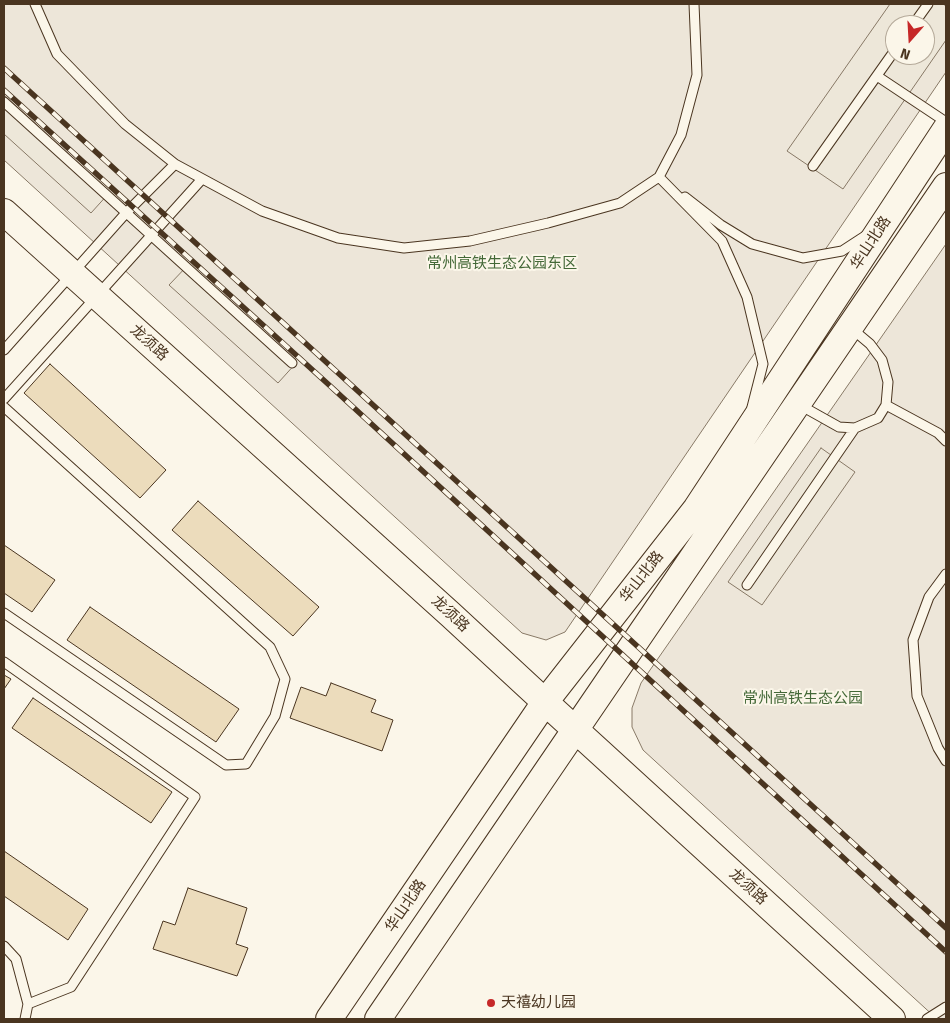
<!DOCTYPE html>
<meta charset="utf-8">
<style>
body{margin:0}
#map{position:relative;width:950px;height:1023px;overflow:hidden;background:#fbf6e9;font-family:"Fira Sans",sans-serif}
canvas{display:block}
.frame{position:absolute;inset:0;border:5px solid #4a3520;pointer-events:none}
.north{position:absolute;left:885px;top:15px;width:50px;height:50px;box-sizing:border-box;background:#fbf6e9;border:1px solid #b4a999;border-radius:50%;rotate:199deg;font-size:14px;font-weight:700;line-height:20px;text-align:center;color:#4a3520}
.north::after{content:'';display:block;margin:auto;width:18px;height:22px;background:#c62828;clip-path:polygon(50% 0,100% 100%,50% 72%,0 100%)}
</style>
<div id="map">
<canvas width="950" height="1023"></canvas>
<div class="frame"></div>
<div class="north">N</div>
</div>
<script>
const context = document.querySelector('canvas').getContext('2d');
context.lineJoin = 'round';
function fillPath(path, color) { context.fillStyle = color; context.fill(path, 'evenodd'); }
const shape = rows => new Path2D(rows.map(r => 'M' + r).join(''));
function stroke(path, color, width, dash) { context.strokeStyle = color; context.lineWidth = width; context.lineCap = dash ? 'butt' : 'round'; context.setLineDash(dash || []); context.stroke(path); }
function label(font, color, halo, rows, align = 'center') {
  context.font = font + ' "Fira Sans","Noto Sans SC",sans-serif'; context.lineWidth = 4; context.setLineDash([]); context.textBaseline = 'middle'; context.strokeStyle = halo; context.fillStyle = color; for (const [text, x, y, turn = 0] of rows) {
    context.save(); context.translate(x, y); context.rotate((+turn || 0) * Math.PI / 180); context.textAlign = isNaN(turn) ? turn : align; if (halo) context.strokeText(text, 0, 0); context.fillText(text, 0, 0); context.restore();
  }
}
const green = shape([
 [4,4,946,4,946,72,565,632,546,640,522,633,4,160,4,4],
 [895,25,925,25,925,55,895,55,895,25],
 [946,244,946,1019,937,1019,643,750,632,727,632,708,641,683,946,244]
]);
const parking = shape([
 [890,4,943,4,946,6,946,40,843,189,787,151,890,4],
 [895,25,925,25,925,55,895,55,895,25],
 [4,95,110,192,91,213,4,134,4,95],
 [189,264,297,362,278,383,169,285,189,264],
 [821,448,855,472,762,605,728,582,821,448]
]);
const building = shape([
 [50,364,166,470,140,498,24,393,50,364],
 [198,501,319,607,293,636,172,530,198,501],
 [4,545,55,580,32,612,4,593,4,545],
 [90,607,239,709,216,742,67,640,90,607],
 [4,675,11,679,4,689,4,675],
 [331,683,376,700,371,712,393,720,382,751,290,718,301,687,326,696,331,683],
 [33,698,172,792,151,823,12,728,33,698],
 [4,851,88,909,68,940,4,896,4,851],
 [188,888,247,908,236,944,248,948,237,976,153,949,163,921,175,925,188,888]
]);
const lane = shape([
 [35,4,57,54,125,124,175,164,262,211,338,238,404,248,470,241,548,223,620,203,659,177,681,135,697,75,694,4],
 [913,25,928,4],
 [877,76,946,122],
 [4,102,292,363],
 [813,166,895,50],
 [659,177,722,241,747,297,763,364,752,407],
 [685,197,721,225,752,244,803,258,842,251,865,236],
 [4,350,126,213,175,164],
 [4,399,202,179],
 [798,404,839,427,855,428,878,418,886,405,888,382,882,360,870,344,851,328],
 [886,405,938,433,946,441],
 [4,407,270,647,285,679,275,716,246,764,226,765,4,613],
 [946,574,929,597,913,640,917,696,938,748,946,761],
 [747,585,855,428],
 [4,662,195,797,71,987,28,1004],
 [4,946,16,959,28,1004,25,1019],
 [927,1019,946,1007]
]);
const secondary = shape([
 [4,212,451,615,545,702,892,1019],
 [329,1019,545,702,696,509,946,129],
 [378,1019,946,186]
]);
const rail = shape([
 [4,68,946,928],
 [4,90,328,384,946,952]
]);
const markers = [
 [491,1003,5,"#c62828"]
];
const streetNames = [
 ["华山北路",871,243,-57],
 ["龙须路",149,343,42],
 ["华山北路",642,577,-52],
 ["龙须路",450,614,43],
 ["龙须路",748,887,42],
 ["华山北路",406,906,-56]
];
const parkNames = [
 ["常州高铁生态公园东区",502,264],
 ["常州高铁生态公园",803,699]
];
const poiNames = [
 ["天禧幼儿园",501,1003]
];
fillPath(green, '#ede6d9');
stroke(green, '#887966', 1);
fillPath(parking, '#ede7d9');
stroke(parking, '#887966', 1);
fillPath(building, '#ecdcbc');
stroke(building, '#4a3520', 1);
stroke(lane, '#4a3520', 11);
stroke(secondary, '#4a3520', 28);
stroke(lane, '#fbf6e9', 9);
stroke(secondary, '#fbf6e9', 26);
stroke(rail, '#4a3520', 5.5);
stroke(rail, '#fbf6e9', 4, [11]);
for (const [x, y, r, color] of markers) { const dot = new Path2D(); dot.arc(x, y, r, 0, 2 * Math.PI); context.fillStyle = color; context.fill(dot); stroke(dot, '#fbf6e9', 2); }
label('15px', '#4a3520', '#fbf6e9', streetNames);
label('15px', '#436837', '#fbf6e9', parkNames);
label('15px', '#4a3520', '#fbf6e9', poiNames, 'left');
</script>
